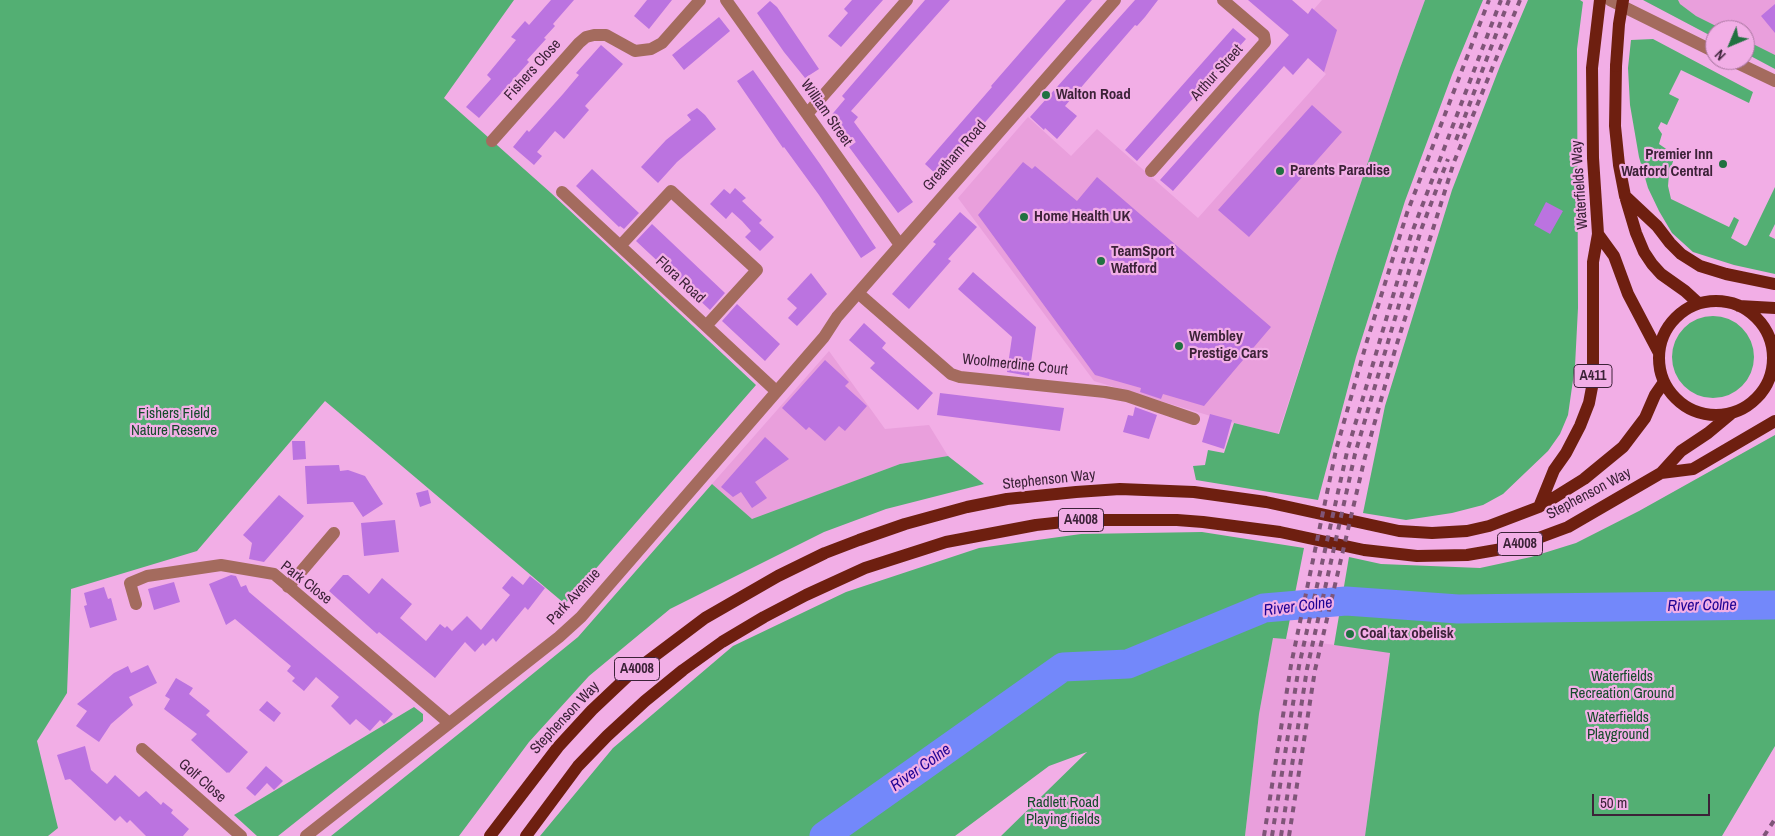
<!DOCTYPE html>
<style>
body{margin:0}
#map{position:relative;width:1775px;height:836px;overflow:hidden;background:#f2aee6;font-family:"Archivo Narrow",sans-serif}
canvas{display:block}
.north{position:absolute;left:1705px;top:20px;width:50px;height:50px;box-sizing:border-box;background:#f2aee6;border:1px solid #a976a0;border-radius:50%;rotate:225deg;font-size:14px;font-weight:700;line-height:20px;text-align:center;color:#3c2238}
.north::after{content:'';display:block;margin:auto;width:18px;height:22px;background:#217141;clip-path:polygon(50% 0,100% 100%,50% 72%,0 100%)}
.scale{position:absolute;left:1592px;top:794px;width:118px;height:22px;box-sizing:border-box;border:2px solid #3c2238;border-top:0;padding-left:6px;font-size:15px;line-height:18px;white-space:nowrap;color:#3c2238;-webkit-text-stroke:4px #f2aee6;paint-order:stroke}
</style>
<div id="map">
<canvas width="1775" height="836"></canvas>
<div class="north">N</div>
<div class="scale">50 m</div>
</div>
<script>
const context = document.querySelector('canvas').getContext('2d');
context.lineJoin = 'round';
function fillPath(path, color) { context.fillStyle = color; context.fill(path, 'evenodd'); }
const shape = rows => new Path2D(rows.map(r => 'M' + r).join(''));
function stroke(path, color, width, dash) { context.strokeStyle = color; context.lineWidth = width; context.lineCap = dash ? 'butt' : 'round'; context.setLineDash(dash || []); context.stroke(path); }
function label(font, color, halo, rows, align = 'center') {
  context.font = font + ' "Archivo Narrow",sans-serif'; context.lineWidth = 4.5; context.setLineDash([]); context.textBaseline = 'middle'; context.strokeStyle = halo; context.fillStyle = color; for (const [text, x, y, turn = 0] of rows) {
    context.save(); context.translate(x, y); context.rotate((+turn || 0) * Math.PI / 180); context.textAlign = isNaN(turn) ? turn : align; if (halo) context.strokeText(text, 0, 0); context.fillText(text, 0, 0); context.restore();
  }
}
const built = shape([
 [1322,0,1425,0,1400,68,1336,256,1278,434,1234,423,1094,381,958,198,1028,117,1071,156,1097,129,1198,218,1326,74,1288,39],
 [1643,0,1775,0,1775,69,1745,53,1745,30,1715,30,1715,38],
 [829,351,885,429,929,425,948,456,900,464,752,520,712,484],
 [1273,637,1390,652,1365,836,1245,836,1259,714]
]);
const green = shape([
 [0,0,514,0,444,98,551,193,756,385,565,604,325,401,197,551,71,589,67,693,37,741,58,828,48,836,0,836],
 [1425,0,1483,0,1452,75,1405,201,1356,357,1318,500,1196,480,1193,466,1205,465,1208,450,1224,453,1234,423,1279,434,1336,256,1400,68],
 [1528,0,1580,0,1583,2,1577,49,1578,308,1575,366,1568,415,1560,434,1548,451,1503,494,1483,505,1452,513,1406,520,1363,513,1385,406,1452,190,1500,66],
 [1643,0,1678,0,1680,4,1696,16,1724,30,1715,30,1715,38],
 [1653,39,1753,92,1749,103,1681,70,1669,94,1679,99,1667,125,1661,122,1658,128,1662,134,1659,144,1675,155,1669,174,1668,186,1671,199,1729,227,1734,217,1739,220,1731,238,1745,246,1747,245,1775,187,1775,224,1769,236,1775,239,1775,274,1734,265,1693,252,1672,233,1659,211,1648,188,1639,157,1630,105,1628,68,1631,40],
 [1745,40,1775,55,1775,69,1745,53],
 '1672 357a41 41 0 1 1 82 0a41 41 0 1 1-82 0Z',
 [1775,435,1775,746,1722,836,1365,836,1390,653,1334,645,1349,557,1381,564,1480,568,1531,557,1576,543,1639,511],
 [948,456,984,484,886,509,824,532,670,609,589,676,529,742,459,836,331,836,476,720,578,637,712,484,752,519,900,464],
 [1202,532,1304,548,1286,639,1273,638,1259,714,1245,836,1001,836,1087,752,1049,766,955,836,540,836,613,748,733,646,846,592,979,548,1081,534],
 [414,707,423,714,423,721,278,836,257,836,234,815]
]);
const river = shape([
 [824,836,1063,667,1128,664,1264,608,1346,601,1458,609,1775,605]
]);
const building = shape([
 [551,0,574,0,553,24,555,26,544,38,546,39,527,60,529,62,479,118,466,107,491,79,487,75,516,40,511,37,525,21,529,25],
 [647,0,672,0,649,29,634,16],
 [852,0,883,0,841,47,828,36,848,13,844,9],
 [925,0,950,0,851,111,858,117,854,122,913,202,898,213,849,147,856,142,829,118,845,99,842,96],
 [1066,0,1092,0,938,176,925,164,992,87,991,86],
 [1135,0,1158,0,1145,17,1137,26,1135,25,1065,106,1077,116,1057,139,1045,128,1044,130,1030,117],
 [1248,0,1292,0,1308,14,1312,8,1337,30,1324,72,1308,58,1293,75,1284,66,1173,191,1160,180,1289,35],
 [770,1,777,7,819,69,805,78,784,52,757,13],
 [1775,4,1775,33,1761,16],
 [719,17,730,31,684,70,672,55],
 [1233,28,1246,39,1137,161,1125,150],
 [601,45,623,64,585,106,589,110,564,139,555,131,537,152,542,156,534,165,513,147,527,130,529,132,563,94,579,75,576,73],
 [753,70,820,164,876,248,861,258,819,195,784,147,783,148,737,81],
 [1312,105,1342,132,1249,237,1218,210],
 [697,108,705,115,716,129,677,162,658,183,641,167,666,140,691,120,687,115],
 [1023,162,1032,169,1035,166,1077,201,1097,177,1271,327,1204,406,1163,394,1161,399,1140,392,1141,388,1095,375,978,215],
 [592,169,639,213,624,229,620,226,619,227,576,186],
 [735,188,746,198,742,201,762,220,759,223,774,237,760,251,745,237,751,231,742,221,732,212,726,219,710,204,724,189,730,194],
 [1546,202,1563,211,1550,234,1534,225],
 [960,212,977,227,948,259,951,261,909,309,892,294,936,244,933,242],
 [652,224,725,293,710,310,636,241],
 [973,272,1036,327,1029,376,1007,372,1012,337,958,289],
 [811,273,827,294,797,326,788,318,797,308,787,299],
 [737,304,780,344,765,361,722,321],
 [864,323,886,343,882,348,933,393,918,410,870,368,875,363,849,340],
 [825,360,849,382,845,386,867,406,845,431,839,426,825,441,809,427,806,430,782,408],
 [940,393,1064,408,1060,431,937,415],
 [1135,407,1157,415,1149,439,1123,432,1128,415,1133,416],
 [1210,414,1232,420,1224,449,1202,442],
 [765,437,789,459,755,482,767,498,752,508,741,492,733,497,721,487],
 [292,441,305,441,306,459,293,460],
 [339,465,340,471,348,470,365,476,383,504,363,517,353,502,307,504,305,466],
 [428,490,431,503,420,507,416,493],
 [279,495,304,516,264,562,249,559,252,543,243,535],
 [395,520,399,552,364,556,361,523],
 [231,575,236,576,241,587,246,585,249,592,393,714,384,724,380,720,370,731,356,719,350,725,331,706,339,697,316,677,304,691,292,681,295,678,287,671,291,666,280,657,235,619,226,625,209,584],
 [343,575,348,575,369,594,382,578,412,604,400,618,426,641,440,624,445,628,447,626,452,631,467,616,481,630,510,595,502,588,512,576,523,585,530,576,545,588,528,610,525,607,496,642,493,638,485,646,483,643,475,652,465,642,435,678,379,632,377,634,329,591],
 [174,582,180,602,154,610,148,589],
 [104,587,108,599,111,598,117,620,90,628,84,606,87,605,84,593],
 [148,665,157,683,129,697,133,705,111,724,99,742,76,726,87,711,77,704,114,673,128,666,131,673],
 [176,678,193,688,189,694,210,711,206,715,248,752,229,773,228,772,227,773,191,740,197,734,164,709,170,699,165,696],
 [267,701,281,713,274,722,259,710],
 [85,746,91,770,107,784,115,775,139,797,146,791,161,805,163,802,173,810,171,813,189,829,183,836,146,836,130,820,127,823,120,816,115,821,70,779,65,780,57,755],
 [266,766,283,781,274,790,267,783,255,796,246,788]
]);
const minor = shape([
 [726,0,900,245],
 [1610,0,1715,52],
 [1731,60,1775,81],
 [807,114,907,0],
 [492,141,579,43,586,37,594,35,606,35,635,51,651,49,662,43,700,0],
 [1151,171,1265,42,1264,35,1223,0],
 [562,192,776,391],
 [620,246,671,191,757,270,706,326],
 [858,293,951,374,960,377,1105,392,1127,396,1194,419],
 [288,587,334,533],
 [136,604,130,583,147,576,221,565,274,574,449,723],
 [142,749,241,836],
 [306,836,559,637,581,617,824,337,837,317,858,293,1115,0]
]);
const major = shape([
 [1600,0,1592,68,1593,158,1598,234,1614,256,1628,294,1659,353],
 [1616,66,1615,126,1619,165,1625,196,1636,233,1644,252,1652,264,1661,274,1685,291,1697,302],
 [1625,196,1657,226,1670,243,1681,254,1700,266,1726,274,1775,284],
 '1659 358a57 57 0 1 1 114 0a57 57 0 1 1-114 0Z',
 [1739,306,1775,308],
 [1661,473,1693,469,1775,421],
 [1539,507,1554,470,1566,453,1580,426,1589,403,1593,382,1593,262,1598,234],
 [490,836,558,747,592,710,628,676,705,618,778,576,825,553,859,540,905,524,967,507,1007,499,1076,492,1120,489,1194,492,1266,502,1399,531,1432,533,1467,531,1489,526,1539,507,1584,479,1623,447,1645,418,1655,395,1664,382],
 [526,836,578,766,607,736,645,701,683,670,722,642,764,617,806,595,865,568,946,542,1036,525,1082,520,1177,520,1203,522,1280,532,1364,550,1417,556,1467,555,1502,549,1533,540,1568,527,1661,473,1681,451,1708,433,1732,413]
]);
const rail = shape([
 [1456,140,1509,0],
 [1264,836,1291,665,1336,450,1367,341,1407,213,1489,0],
 [1272,836,1299,666,1347,452,1411,235,1501,0],
 [1281,836,1307,669,1355,454,1421,230,1448,159],
 [1289,836,1315,670,1365,457,1395,350,1454,162,1520,0],
 [1764,836,1775,819]
]);
const majorBridge = shape([
 [1616,66,1619,24,1623,0]
]);
const markers = [
 [1046,95,5,"#217141"],
 [1723,164,5,"#217141"],
 [1280,171,5,"#217141"],
 [1024,217,5,"#217141"],
 [1101,261,5,"#217141"],
 [1179,346,5,"#217141"],
 [1350,634,5,"#217141"]
];
const shields = [
 [1593,376,38],
 [1081,520,45],
 [1520,544,45],
 [637,669,45]
];
const shieldNames = [
 ["A411",1593,376],
 ["A4008",1081,520],
 ["A4008",1520,544],
 ["A4008",637,669]
];
const streetNames = [
 ["Fishers Close",533,70,-48],
 ["Arthur Street",1217,73,-48],
 ["William Street",826,113,55],
 ["Greatham Road",955,156,-49],
 ["Waterfields Way",1580,185,-94],
 ["Flora Road",680,280,43],
 ["Woolmerdine Court",1015,365,6],
 ["Stephenson Way",1049,480,-6],
 ["Stephenson Way",1589,494,-28],
 ["Park Close",306,583,38],
 ["Park Avenue",574,597,-47],
 ["Stephenson Way",565,718,-47],
 ["Golf Close",202,781,41]
];
const poiNames = [
 ["Walton Road",1056,95],
 ["Premier Inn",1713,155,"right"],
 ["Watford Central",1713,172,"right"],
 ["Parents Paradise",1290,171],
 ["Home Health UK",1034,217],
 ["TeamSport",1111,252],
 ["Watford",1111,269],
 ["Wembley",1189,337],
 ["Prestige Cars",1189,354],
 ["Coal tax obelisk",1360,634]
];
const parkNames = [
 ["Fishers Field",174,414],
 ["Nature Reserve",174,431],
 ["Waterfields",1622,677],
 ["Recreation Ground",1622,694],
 ["Waterfields",1618,718],
 ["Playground",1618,735],
 ["Radlett Road",1063,803],
 ["Playing fields",1063,820]
];
const waterNames = [
 ["River Colne",1702,606,-1],
 ["River Colne",1298,607,-7],
 ["River Colne",921,768,-35]
];
fillPath(built, '#e99fdc');
fillPath(green, '#53af73');
stroke(river, '#7388fa', 29);
fillPath(building, '#bb73e0');
stroke(minor, '#a46b5e', 12);
stroke(major, '#6e1f10', 12);
stroke(rail, '#7f5578', 4, [6, 6]);
stroke(majorBridge, '#6e1f10', 12);
for (const [x, y, r, color] of markers) { const dot = new Path2D(); dot.arc(x, y, r, 0, 2 * Math.PI); context.fillStyle = color; context.fill(dot); stroke(dot, '#f2aee6', 2); }
for (const [x, y, w] of shields) { const box = new Path2D(); box.roundRect(x - w / 2, y - 11.5, w, 23, 4); context.fillStyle = '#f2aee6'; context.fill(box); stroke(box, '#3c2238', 1); }
label('bold 14px', '#3c2238', null, shieldNames);
label('15px', '#3c2238', '#f2aee6', streetNames);
label('bold 15px', '#3c2238', '#f2aee6', poiNames, 'left');
label('15px', '#164c2b', '#f2aee6', parkNames);
label('italic 16px', '#1f0394', '#f2aee6', waterNames);
</script>
